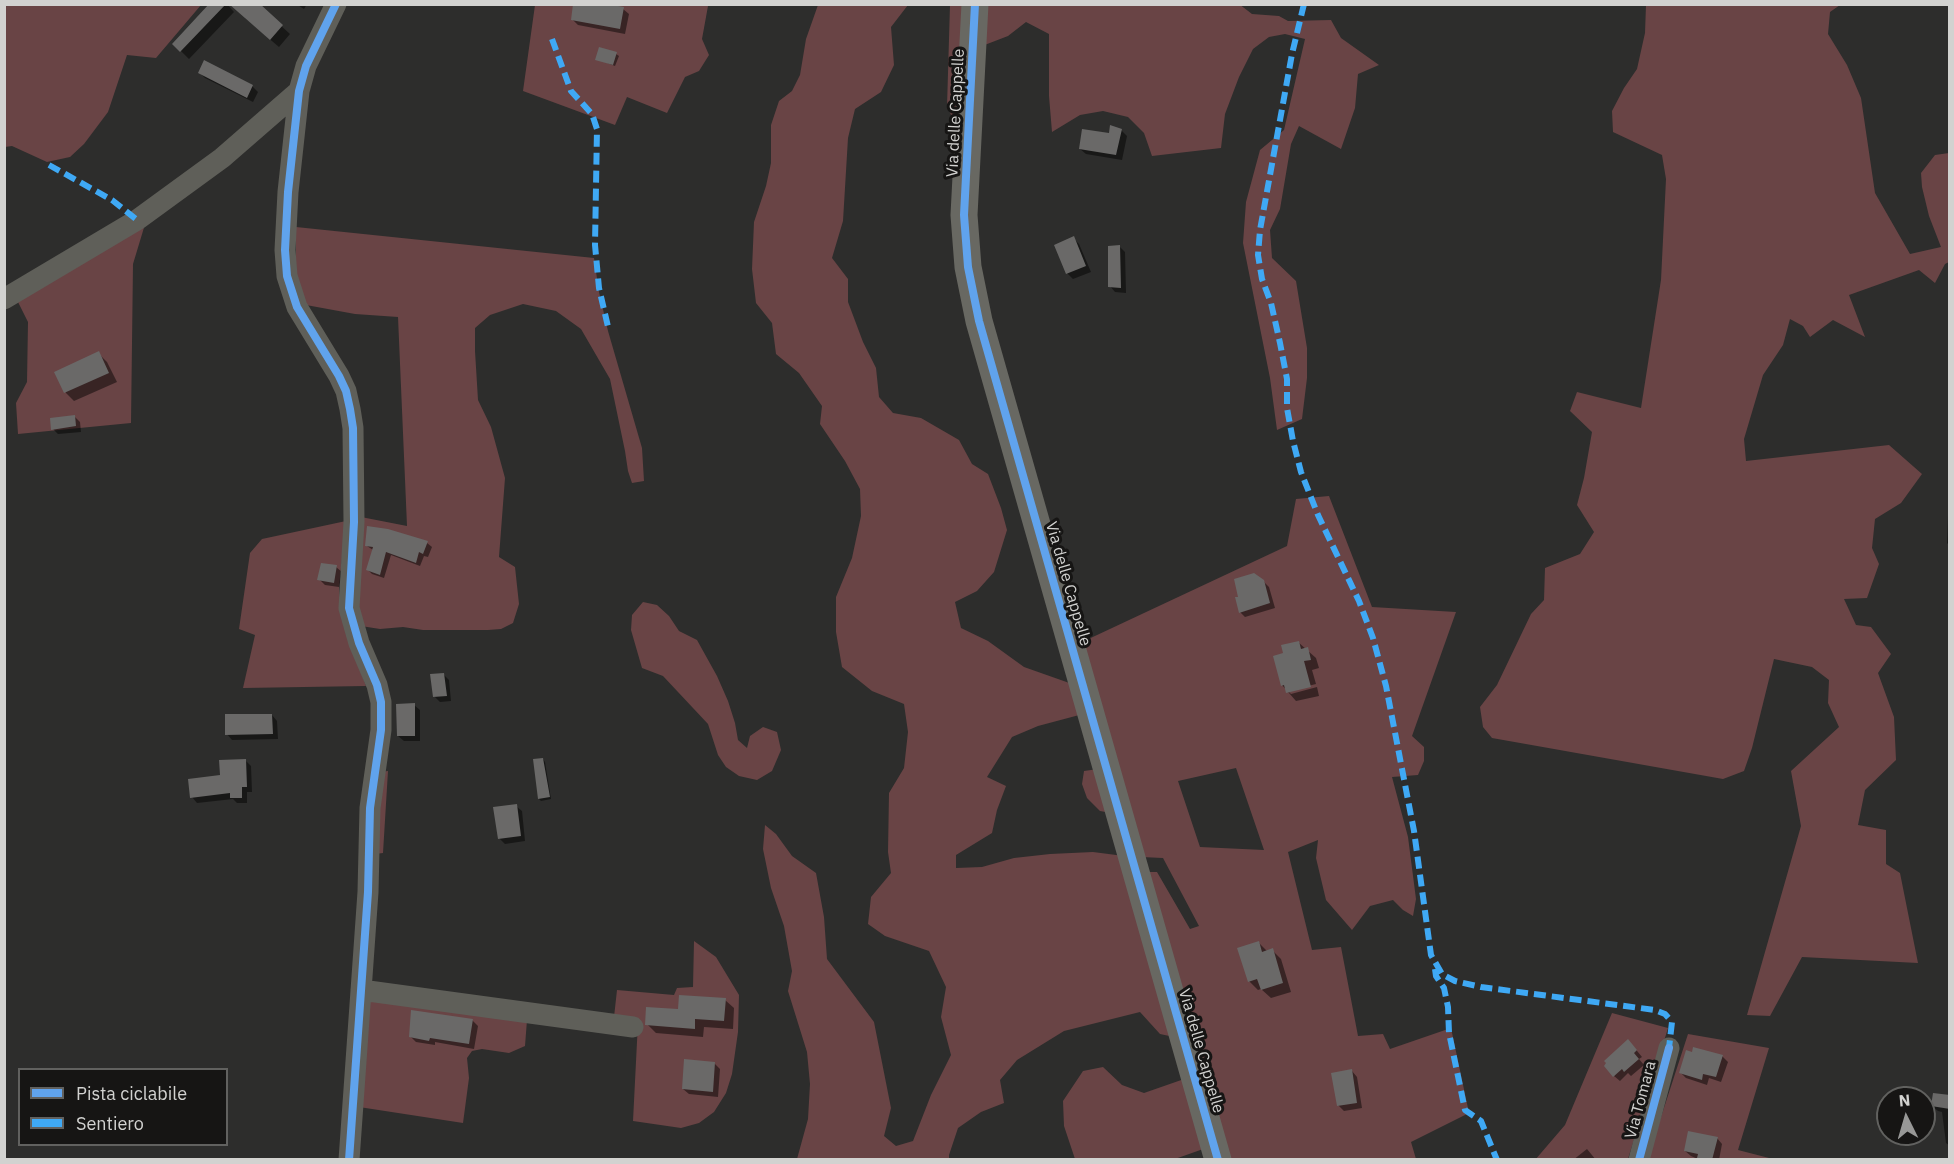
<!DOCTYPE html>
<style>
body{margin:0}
#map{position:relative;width:1954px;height:1164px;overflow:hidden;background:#2d2d2c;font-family:"IBM Plex Sans",sans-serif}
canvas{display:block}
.frame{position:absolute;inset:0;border:6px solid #d2d2d0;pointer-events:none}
.legend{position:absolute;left:18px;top:1068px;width:210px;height:78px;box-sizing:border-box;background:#161514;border:2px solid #61615f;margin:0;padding:8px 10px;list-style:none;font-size:18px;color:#d2d2d0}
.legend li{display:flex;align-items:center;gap:12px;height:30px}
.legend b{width:30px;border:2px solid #61615f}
.north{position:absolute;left:1876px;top:1086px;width:60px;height:60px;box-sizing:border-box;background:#161514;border:2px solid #61615f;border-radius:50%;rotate:355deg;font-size:16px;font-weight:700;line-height:24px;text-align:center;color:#d2d2d0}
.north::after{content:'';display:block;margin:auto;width:21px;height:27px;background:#989897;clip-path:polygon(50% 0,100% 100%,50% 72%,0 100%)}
</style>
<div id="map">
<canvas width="1954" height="1164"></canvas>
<div class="frame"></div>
<ul class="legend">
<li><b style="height:8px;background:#60a3ed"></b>Pista ciclabile</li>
<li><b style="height:8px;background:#3fa9f5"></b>Sentiero</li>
</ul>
<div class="north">N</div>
</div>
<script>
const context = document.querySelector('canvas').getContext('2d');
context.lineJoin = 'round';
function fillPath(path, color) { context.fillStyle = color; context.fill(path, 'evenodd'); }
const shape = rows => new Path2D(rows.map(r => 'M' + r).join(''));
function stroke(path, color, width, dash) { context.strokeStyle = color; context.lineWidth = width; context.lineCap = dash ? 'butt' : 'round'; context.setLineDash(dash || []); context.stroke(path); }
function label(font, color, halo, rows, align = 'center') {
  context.font = font + ' "IBM Plex Sans",sans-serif'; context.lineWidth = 6; context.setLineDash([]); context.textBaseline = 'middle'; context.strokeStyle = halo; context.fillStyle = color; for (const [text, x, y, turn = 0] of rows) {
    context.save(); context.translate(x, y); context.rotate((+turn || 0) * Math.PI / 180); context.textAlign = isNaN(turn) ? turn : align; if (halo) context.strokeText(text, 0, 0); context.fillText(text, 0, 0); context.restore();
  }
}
const green = shape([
 [691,4,708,6,702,39,709,55,699,71,685,77,667,113,627,97,615,125,523,91,535,5],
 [1239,4,1252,14,1279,16,1288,21,1331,20,1341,38,1379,65,1358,74,1355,108,1341,149,1299,126,1291,144,1280,209,1270,230,1272,258,1296,281,1307,348,1307,378,1302,419,1277,430,1270,378,1243,243,1246,202,1260,150,1284,130,1305,39,1285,34,1269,37,1253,49,1239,77,1225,114,1221,148,1152,156,1144,133,1128,117,1103,111,1080,115,1052,132,1049,96,1049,34,1026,22,1008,36,982,46,985,5],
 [4,5,5,4,201,5,156,58,127,55,108,112,84,144,70,157,47,162,12,146,5,147],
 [818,5,908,5,891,27,894,65,881,92,855,109,848,138,843,221,832,258,848,279,848,302,863,342,876,368,879,397,893,413,921,418,959,440,972,464,988,474,1001,508,1007,530,994,572,977,591,955,602,961,628,988,641,1024,667,1075,685,1083,714,1038,726,1012,737,987,777,1006,786,997,810,992,833,956,855,956,868,982,867,1014,858,1050,854,1093,852,1124,856,1174,1037,1160,1034,1140,1012,1064,1031,1017,1060,1000,1080,1004,1103,981,1112,958,1128,949,1155,949,1159,797,1159,808,1119,810,1084,807,1052,788,991,792,971,784,926,771,888,763,849,765,825,776,834,792,856,816,873,824,917,827,959,874,1022,891,1108,884,1136,896,1146,913,1141,931,1095,951,1055,941,1017,946,987,929,951,885,936,868,924,871,897,891,873,888,852,889,793,904,768,908,732,904,704,872,691,842,667,836,632,836,597,852,558,861,516,860,489,845,461,820,424,822,406,799,373,776,354,772,323,756,303,752,269,754,222,766,186,771,163,771,125,779,101,792,91,800,75,806,39],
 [950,5,964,5,957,126,947,107],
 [1646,5,1840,5,1830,12,1828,34,1847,65,1861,98,1875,193,1910,254,1941,247,1929,216,1922,187,1921,173,1935,155,1949,153,1949,262,1945,264,1935,283,1919,270,1849,295,1865,337,1833,320,1810,337,1803,326,1790,319,1783,345,1763,375,1744,439,1746,461,1889,445,1922,474,1901,503,1875,519,1872,548,1879,564,1867,598,1844,599,1856,625,1871,627,1891,654,1878,673,1894,717,1896,760,1865,790,1858,825,1886,830,1886,864,1900,873,1918,963,1802,957,1770,1016,1747,1015,1801,826,1791,771,1839,727,1828,703,1829,680,1812,667,1774,659,1752,748,1744,771,1723,779,1492,738,1483,727,1480,707,1497,685,1531,614,1544,600,1545,568,1580,554,1594,532,1577,505,1584,478,1592,432,1570,411,1577,392,1641,408,1661,280,1666,179,1662,155,1613,132,1612,111,1624,88,1637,69,1645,33],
 [146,221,133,264,131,423,18,434,16,403,27,382,28,322,16,298],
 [296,227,594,258,599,292,608,331,642,448,644,481,632,483,628,471,625,451,610,379,581,329,556,311,523,304,490,315,475,328,475,351,478,400,491,427,505,478,499,557,515,567,519,604,513,623,501,629,488,630,423,630,403,627,380,629,361,626,358,609,361,517,407,526,398,317,355,314,306,305,296,281],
 [1329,496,1372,607,1456,612,1412,736,1424,747,1424,761,1418,775,1392,777,1408,837,1416,899,1413,916,1403,910,1393,900,1370,906,1352,930,1326,900,1316,858,1318,840,1288,852,1312,950,1341,947,1358,1036,1383,1034,1390,1049,1451,1028,1469,1113,1411,1142,1416,1159,1226,1159,1145,872,1157,872,1190,929,1199,926,1163,858,1141,857,1080,643,1287,546,1296,499],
 [1236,768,1264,850,1200,847,1178,781],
 [346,521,339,587,341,614,366,686,243,688,255,635,239,629,250,553,262,539],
 [643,602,657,605,669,616,679,631,697,640,717,676,728,701,735,723,738,740,747,748,750,736,763,727,777,732,781,750,772,771,757,780,739,776,726,767,718,755,708,724,663,676,642,668,631,630,632,615],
 [1098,769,1111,813,1100,811,1087,798,1082,784,1084,771],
 [388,771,383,853,375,854,380,772],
 [694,941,716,957,739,995,738,1032,732,1074,726,1093,714,1112,699,1123,681,1128,633,1121,638,1022,614,1017,617,990,674,995,677,988,693,987],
 [367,997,527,1020,525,1046,509,1053,482,1049,472,1051,467,1058,469,1078,463,1123,359,1107],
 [1612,1013,1668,1028,1628,1159,1535,1160,1565,1125],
 [1688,1034,1769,1048,1738,1150,1773,1159,1647,1160],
 [1103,1067,1122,1085,1144,1093,1187,1078,1206,1148,1175,1159,1075,1159,1064,1126,1063,1101,1083,1071]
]);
const shadow = shape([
 [211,4,227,4,234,12,189,59,174,44],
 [257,4,290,34,279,47,245,18],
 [296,4,307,4,304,9],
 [623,9,629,14,625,34,578,25,572,19],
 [616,54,619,56,615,66,597,59],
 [205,62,252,86,258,92,253,102,205,78,200,73],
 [1121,130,1127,136,1122,160,1086,154,1080,149],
 [1073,238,1079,244,1091,272,1073,279,1067,273],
 [1120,247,1125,252,1126,293,1115,292,1110,286],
 [98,353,107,362,117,382,74,401,66,393,56,373],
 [74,416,80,422,81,432,58,434,53,429],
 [1948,516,1950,516,1950,546,1947,543],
 [427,543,432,547,428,557,424,556,420,566,391,555,384,578,372,574,368,570,373,550,367,546],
 [336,567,342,572,339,587,325,585,319,579],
 [1263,581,1269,587,1275,608,1245,617,1240,612],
 [1298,642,1316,658,1319,668,1312,670,1316,684,1288,691,1291,694,1317,687,1319,696,1296,701,1282,685,1285,654],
 [444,675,449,680,451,701,440,702,434,696],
 [414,705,420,710,420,741,404,741,398,736],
 [272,715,277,721,278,739,232,740,227,734],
 [543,759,545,762,551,799,541,801,539,799],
 [245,760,251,766,252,792,247,792,247,803,237,803,233,799,197,803,192,797],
 [516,806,522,811,525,841,505,844,499,838],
 [1259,943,1268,952,1272,950,1281,959,1291,992,1271,998,1261,989,1258,990,1249,981],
 [725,1000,734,1008,733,1029,704,1027,703,1037,656,1033,647,1024,679,1011],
 [472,1020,478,1026,474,1049,435,1042,435,1045,416,1042,410,1036],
 [1633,1046,1642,1057,1639,1059,1644,1065,1631,1076,1628,1073,1620,1081,1614,1076],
 [1722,1056,1728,1062,1721,1082,1709,1078,1707,1085,1686,1078,1681,1073],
 [714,1063,720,1069,718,1097,689,1094,683,1089],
 [1352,1071,1357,1077,1362,1108,1344,1111,1338,1105],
 [1950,1096,1950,1146,1946,1143,1942,1112,1938,1111,1932,1106],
 [1717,1138,1722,1144,1719,1160,1700,1160,1691,1156,1685,1151],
 [1587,1149,1596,1160,1573,1160]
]);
const building = shape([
 [209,4,226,4,180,52,172,44],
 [229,4,260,4,283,25,270,40],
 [573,4,607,4,624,7,620,29,571,20],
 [599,47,617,52,613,65,595,60],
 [204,60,253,85,247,98,198,73],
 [1110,125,1122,129,1116,155,1079,149,1082,129,1109,133],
 [1074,236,1086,266,1066,274,1054,245],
 [1120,245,1121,288,1108,287,1108,246],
 [99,351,109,373,64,393,54,372],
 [75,415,76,426,51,430,50,418],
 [367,526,388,529,428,541,423,554,419,552,416,563,386,552,380,575,366,570,373,547,365,546],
 [321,563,337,565,334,583,317,580],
 [1254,573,1264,580,1270,603,1239,613,1235,597,1238,597,1234,579],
 [1299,641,1301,649,1308,647,1311,660,1304,661,1311,687,1286,693,1284,685,1281,686,1273,656,1283,653,1281,645],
 [444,673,447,696,433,697,430,674],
 [415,703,415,736,397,736,396,704],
 [225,714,272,714,273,734,225,735],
 [543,758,550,797,538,799,533,759],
 [246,759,247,787,242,787,242,798,230,798,230,793,190,798,188,779,220,775,219,760],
 [517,804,521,836,498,839,493,807],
 [1259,941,1262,952,1273,948,1283,983,1261,990,1257,979,1248,982,1237,948],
 [679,995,726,998,724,1021,695,1019,695,1029,645,1025,646,1007,678,1009],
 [411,1010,473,1019,469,1044,430,1038,429,1041,409,1037],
 [1628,1039,1637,1050,1634,1053,1639,1059,1624,1072,1622,1069,1613,1077,1604,1066,1606,1063,1604,1061],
 [1693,1047,1723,1055,1716,1077,1703,1074,1702,1080,1679,1073,1686,1050,1692,1052],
 [684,1059,715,1062,713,1092,682,1089],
 [1352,1069,1357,1103,1337,1106,1331,1073],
 [1933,1093,1950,1095,1950,1109,1931,1106],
 [1688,1131,1718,1137,1712,1160,1697,1158,1698,1154,1684,1151]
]);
const minor = shape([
 [336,4,306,66,299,91,288,192,285,250,287,276,297,307,339,376,346,391,350,409,353,428,354,522,349,608,359,643,377,685,381,702,381,730,370,808,368,892,349,1160],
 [4,299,137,220,222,158,299,91],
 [361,990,633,1027],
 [1639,1160,1669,1048]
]);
const major = shape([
 [975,4,964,215,968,267,979,321,1218,1160]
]);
const quiet = shape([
 [1304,4,1292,54,1260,230,1258,255,1262,279,1271,303,1280,343,1287,379,1287,408,1293,441,1301,472,1318,515,1359,601,1373,638,1386,686,1414,831,1431,955,1442,974,1455,981,1481,987,1655,1010,1665,1014,1672,1022,1669,1048],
 [552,39,571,91,592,114,597,129,595,245,599,288,609,331],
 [49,165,112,200,137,220],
 [1435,969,1436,976,1444,988,1448,1007,1449,1033,1465,1110,1481,1121,1497,1160]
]);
const cycleway = shape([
 [336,4,306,66,299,91,288,192,285,250,287,276,297,307,339,376,346,391,350,409,353,428,354,522,349,608,359,643,377,685,381,702,381,730,370,808,368,892,349,1160],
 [975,4,964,215,968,267,979,321,1218,1160],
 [1639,1160,1669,1048]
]);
const streetNames = [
 ["Via delle Cappelle",956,113,-87],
 ["Via delle Cappelle",1068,584,74],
 ["Via delle Cappelle",1201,1051,74],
 ["Via Tomara",1641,1100,-75]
];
fillPath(green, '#694445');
fillPath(shadow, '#0007');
fillPath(building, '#6a6968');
stroke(minor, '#5f5f59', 21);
stroke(major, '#686862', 27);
stroke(quiet, '#3fa9f5', 6, [12, 6]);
stroke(cycleway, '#60a3ed', 8);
label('16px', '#d2d2d0', '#161514', streetNames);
</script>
